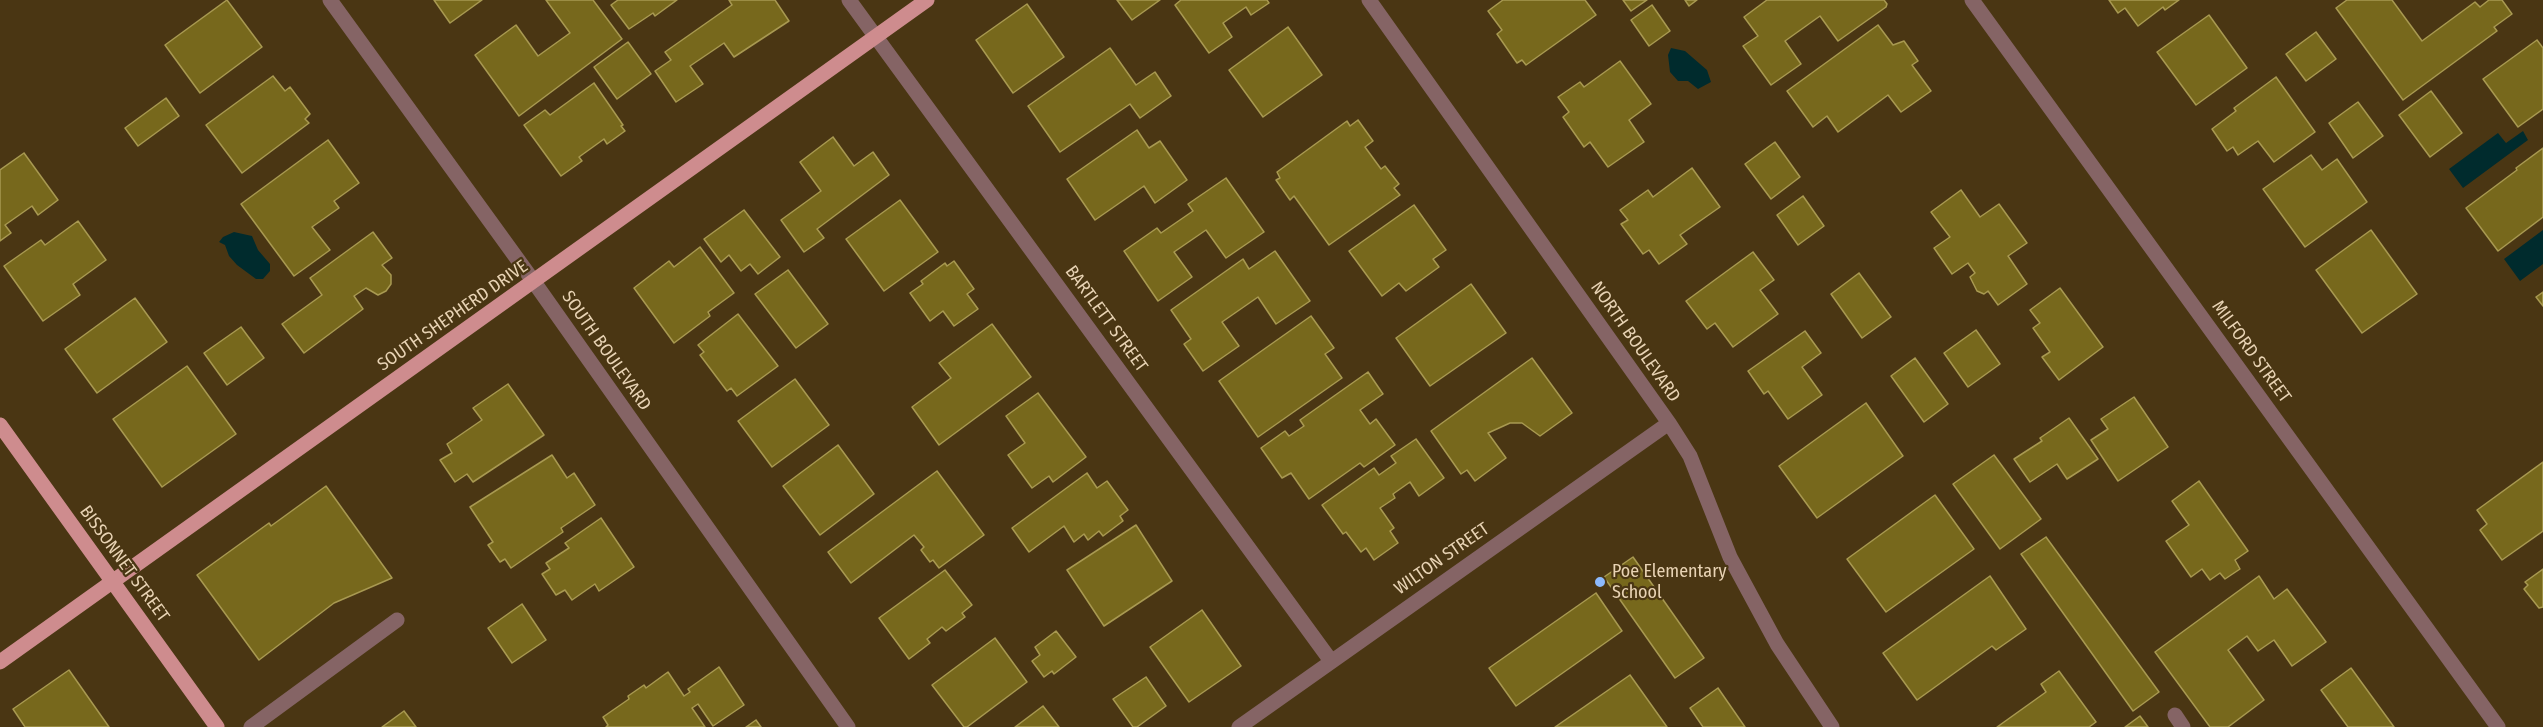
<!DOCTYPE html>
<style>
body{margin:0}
canvas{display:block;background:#4a3613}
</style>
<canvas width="2543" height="727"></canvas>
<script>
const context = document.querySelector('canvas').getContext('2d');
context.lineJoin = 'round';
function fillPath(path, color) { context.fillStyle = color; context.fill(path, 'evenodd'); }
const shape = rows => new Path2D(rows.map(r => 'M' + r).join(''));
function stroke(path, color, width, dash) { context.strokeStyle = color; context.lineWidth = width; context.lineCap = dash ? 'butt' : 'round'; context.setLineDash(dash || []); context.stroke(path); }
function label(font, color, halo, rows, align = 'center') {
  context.font = font + ' "Fira Sans Condensed",sans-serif'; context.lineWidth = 4.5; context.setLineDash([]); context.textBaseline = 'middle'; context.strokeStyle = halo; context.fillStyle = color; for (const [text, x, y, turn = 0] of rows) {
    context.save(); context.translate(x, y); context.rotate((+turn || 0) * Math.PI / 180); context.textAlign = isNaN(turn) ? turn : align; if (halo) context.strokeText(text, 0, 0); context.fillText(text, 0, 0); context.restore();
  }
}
const water = shape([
 [1671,48,1685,51,1707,70,1711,82,1698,89,1688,81,1678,81,1670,72,1668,55],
 [2523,131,2528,140,2463,188,2449,169,2498,133,2506,143],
 [2543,230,2543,264,2520,281,2504,259],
 [234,232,252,236,258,250,270,264,270,271,263,279,256,279,237,265,229,256,225,245,219,242,223,237]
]);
const building = shape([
 [227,0,262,47,200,93,165,45,227,0],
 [434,0,482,0,450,23,434,0],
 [546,0,593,0,622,39,519,116,475,55,516,25,538,56,570,33,546,0],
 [618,0,677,0,655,16,653,13,629,29,611,5,618,0],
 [729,0,775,0,789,21,734,57,724,43,690,66,703,84,676,102,655,71,671,60,665,52,732,5,729,0],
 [1117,0,1160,0,1132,20,1117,0],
 [1181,0,1267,0,1269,3,1251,15,1246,7,1223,23,1232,37,1209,53,1175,5,1181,0],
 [1503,0,1585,0,1596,15,1526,65,1522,60,1517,63,1497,34,1502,30,1488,11,1503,0],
 [1623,0,1647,0,1631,11,1623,0],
 [1685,0,1697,0,1689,6,1685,0],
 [1767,0,1884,0,1887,4,1886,7,1838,41,1820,16,1785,41,1801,64,1771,85,1743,46,1758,36,1744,17,1767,0],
 [2109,0,2179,0,2165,10,2163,7,2138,26,2125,8,2118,13,2109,0],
 [2347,0,2392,0,2422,41,2475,2,2480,7,2489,0,2502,0,2512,14,2494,27,2497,31,2403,100,2336,8,2347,0],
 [1027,4,1064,57,1013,93,976,40,1027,4],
 [1652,5,1670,31,1649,46,1631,20,1652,5],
 [2209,15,2247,68,2196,105,2157,52,2209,15],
 [1878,25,1893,45,1904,41,1918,61,1912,65,1931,91,1901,112,1888,95,1838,132,1827,116,1813,127,1787,91,1878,25],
 [1288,27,1322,75,1263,117,1229,70,1288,27],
 [2316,32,2336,59,2306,81,2286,54,2316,32],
 [2537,40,2543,48,2543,109,2518,127,2483,79,2537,40],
 [628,42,651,74,617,99,594,67,628,42],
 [1110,48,1136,85,1155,72,1171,96,1140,118,1130,104,1060,152,1028,106,1110,48],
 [1620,61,1651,104,1629,120,1644,142,1608,167,1590,142,1584,147,1563,117,1569,112,1558,97,1580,82,1584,87,1620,61],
 [273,76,285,91,290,87,310,114,305,119,309,123,242,173,206,125,273,76],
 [2276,77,2315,132,2274,162,2258,141,2238,155,2233,147,2227,151,2212,129,2236,111,2234,108,2276,77],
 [594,83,623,125,621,126,625,131,607,144,604,139,579,157,582,161,561,176,524,125,545,110,550,115,594,83],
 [2431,91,2462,133,2430,157,2399,115,2431,91],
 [166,98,179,116,138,146,125,128,166,98],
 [2358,102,2383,136,2353,158,2329,123,2358,102],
 [1358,120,1373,141,1365,147,1381,169,1385,166,1399,184,1394,188,1400,195,1329,245,1294,196,1290,200,1276,180,1280,178,1277,172,1347,121,1350,126,1358,120],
 [1137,130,1149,148,1160,141,1187,180,1155,203,1144,186,1095,220,1067,179,1137,130],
 [833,137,854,166,873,152,889,175,817,229,824,238,804,252,781,220,821,191,800,162,833,137],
 [328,140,359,183,334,201,339,208,312,227,330,250,294,276,241,204,328,140],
 [1775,142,1800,177,1771,199,1745,164,1775,142],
 [2543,148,2543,217,2498,251,2466,208,2517,170,2516,168,2543,148],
 [24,153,58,200,38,215,32,206,5,225,11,233,0,241,0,170,24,153],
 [2311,155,2322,170,2337,159,2367,202,2305,247,2263,189,2311,155],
 [1692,168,1720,207,1680,235,1687,244,1659,264,1649,250,1643,254,1621,224,1628,220,1620,210,1648,190,1653,197,1692,168],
 [1226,178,1264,232,1226,258,1206,230,1174,252,1192,277,1158,301,1124,251,1157,228,1161,233,1193,211,1188,204,1226,178],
 [1961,190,1980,217,1999,204,2027,243,2008,256,2027,284,1998,305,1988,291,1984,294,1977,291,1970,277,1975,273,1968,263,1952,274,1934,248,1950,237,1931,212,1961,190],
 [1803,196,1824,226,1798,245,1777,215,1803,196],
 [900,200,938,252,884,291,846,239,900,200],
 [1414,205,1446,250,1433,259,1439,267,1406,291,1399,283,1382,296,1349,251,1414,205],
 [744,210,780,257,758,274,750,264,741,271,729,255,721,262,704,239,744,210],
 [78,221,106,260,73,284,80,295,43,321,4,266,41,240,45,245,78,221],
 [2371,230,2417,294,2362,333,2316,270,2371,230],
 [373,232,392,258,382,265,391,275,391,284,386,291,378,295,366,288,354,296,363,309,304,353,282,324,322,295,310,278,373,232],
 [700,247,734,293,708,312,710,316,674,343,634,288,669,261,674,267,700,247],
 [1275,251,1310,301,1276,324,1258,297,1222,322,1239,346,1203,371,1184,344,1191,339,1171,310,1243,259,1249,269,1275,251],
 [1753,252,1774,280,1760,290,1778,314,1733,347,1715,323,1707,329,1686,301,1753,252],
 [954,261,974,289,967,294,978,309,954,326,943,311,930,321,910,293,923,284,921,281,945,263,947,266,954,261],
 [788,270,828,324,796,348,755,294,788,270],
 [1859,273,1891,317,1862,338,1831,294,1859,273],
 [1471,284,1506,333,1430,386,1396,338,1471,284],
 [2060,288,2103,347,2059,380,2042,357,2050,352,2033,328,2040,323,2030,310,2060,288],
 [2543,292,2543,306,2536,297,2543,292],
 [135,298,167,342,97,393,65,349,135,298],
 [738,314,778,366,737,396,731,388,727,391,700,355,704,352,698,345,738,314],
 [1311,316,1334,348,1325,354,1342,378,1258,437,1219,381,1311,316],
 [992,324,1031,377,939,445,912,407,951,378,939,363,992,324],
 [241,327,264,358,227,385,204,353,241,327],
 [1976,330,2000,364,1968,387,1944,353,1976,330],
 [1805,331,1821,353,1802,367,1822,395,1788,419,1768,391,1764,394,1748,371,1805,331],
 [1532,358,1572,413,1540,436,1522,423,1510,423,1488,433,1506,458,1475,481,1467,470,1461,474,1431,431,1532,358],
 [1915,358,1948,404,1924,422,1891,376,1915,358],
 [187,366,236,434,162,487,113,419,187,366],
 [1368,372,1383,394,1360,410,1370,424,1376,419,1395,445,1364,467,1360,463,1309,499,1291,473,1282,478,1261,448,1285,431,1289,436,1304,426,1300,420,1368,372],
 [795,379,829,425,772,467,738,421,795,379],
 [508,384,544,435,473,482,467,474,455,482,440,460,452,453,447,444,482,420,473,408,508,384],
 [1038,393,1086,457,1053,482,1049,476,1032,488,1008,455,1025,443,1006,416,1038,393],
 [2134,397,2168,447,2118,481,2091,440,2108,429,2101,419,2134,397],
 [1866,403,1903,456,1817,518,1779,466,1866,403],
 [2069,418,2098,459,2067,479,2057,464,2030,482,2014,459,2042,441,2040,438,2069,418],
 [1416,439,1444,478,1419,496,1410,482,1393,494,1395,498,1380,508,1394,528,1390,531,1398,543,1374,560,1366,548,1361,552,1346,532,1343,534,1322,505,1374,468,1379,475,1396,463,1391,456,1416,439],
 [838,445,874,494,820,535,783,486,838,445],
 [552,455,567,478,574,473,595,505,561,528,563,532,511,568,505,559,500,562,488,545,493,542,470,507,552,455],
 [1994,455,2041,519,2000,549,1953,484,1994,455],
 [2543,462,2543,531,2502,560,2480,530,2487,524,2477,510,2543,462],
 [937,471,984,535,939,568,933,560,930,562,921,550,924,547,914,535,851,583,828,552,937,471],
 [1087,473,1097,488,1107,481,1128,510,1120,516,1123,521,1103,536,1099,531,1088,540,1084,534,1074,542,1064,526,1029,552,1012,528,1087,473],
 [2199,481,2248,551,2235,560,2240,569,2225,579,2220,573,2210,580,2202,569,2191,577,2166,541,2189,525,2172,501,2199,481],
 [326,486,392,578,334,603,259,660,197,575,269,523,271,526,326,486],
 [1935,495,1974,549,1886,612,1847,559,1935,495],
 [601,518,634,567,599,591,595,584,572,600,565,590,556,595,542,574,550,569,546,563,569,548,565,543,601,518],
 [1136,525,1172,581,1104,626,1067,570,1136,525],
 [2046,537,2159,692,2133,711,2021,554,2046,537],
 [1633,557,1704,658,1675,678,1604,577,1633,557],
 [2543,569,2543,607,2539,608,2524,589,2528,585,2525,582,2543,569],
 [945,570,972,605,962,613,965,617,946,631,942,627,927,639,930,643,909,659,879,618,945,570],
 [1990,576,2026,629,1996,650,1992,646,1917,700,1883,653,1990,576],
 [2259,576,2274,599,2287,589,2326,642,2292,666,2274,640,2258,651,2247,636,2228,650,2264,700,2228,727,2210,727,2155,652,2259,576],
 [1596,593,1622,631,1516,706,1489,668,1596,593],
 [522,604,546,640,512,663,488,628,522,604],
 [1202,610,1241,666,1189,702,1150,647,1202,610],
 [1056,631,1076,657,1054,674,1052,671,1044,677,1032,661,1040,655,1035,647,1056,631],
 [995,638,1027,682,967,727,964,727,932,685,995,638],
 [719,667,744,705,713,726,698,704,692,708,705,727,606,727,608,725,603,717,629,699,628,696,644,685,646,688,668,672,684,696,690,692,688,689,719,667],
 [2351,668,2394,727,2348,727,2321,690,2351,668],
 [69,670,109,727,25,727,13,709,69,670],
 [2059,671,2096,722,2089,727,1997,727,2046,692,2041,684,2059,671],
 [1630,675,1667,727,1555,727,1630,675],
 [1146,677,1166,706,1137,727,1133,727,1113,699,1146,677],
 [1718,688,1745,727,1703,727,1690,708,1718,688],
 [1043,706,1059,727,1015,727,1043,706],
 [404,711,416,727,382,727,404,711],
 [2140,716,2148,727,2125,727,2140,716],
 [756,720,761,727,746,727,756,720]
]);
const minor = shape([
 [330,0,534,282,848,727],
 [849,0,1331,661],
 [1369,0,1669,423,1690,456,1730,557,1777,644,1832,727],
 [1972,0,2498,727],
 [2175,715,2183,727],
 [251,727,397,620],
 [1239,727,1669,423]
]);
const major = shape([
 [0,425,217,727],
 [0,662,927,0]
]);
const markers = [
 [1600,582,6,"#8cb9fc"]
];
const streetNames = [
 ["SOUTH SHEPHERD DRIVE",453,316,-35],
 ["BARTLETT STREET",1106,319,54],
 ["NORTH BOULEVARD",1635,342,55],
 ["SOUTH BOULEVARD",606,351,55],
 ["MILFORD STREET",2251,352,54],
 ["WILTON STREET",1442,559,-35],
 ["BISSONNET STREET",124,564,54]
];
const poiNames = [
 ["Poe Elementary",1612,572],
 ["School",1612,593]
];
fillPath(water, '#002b2d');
fillPath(building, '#77681c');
stroke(building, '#a89951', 1.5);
stroke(minor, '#856465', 15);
stroke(major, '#ce8c8e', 15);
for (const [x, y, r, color] of markers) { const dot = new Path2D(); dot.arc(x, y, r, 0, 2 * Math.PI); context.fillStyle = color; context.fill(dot); stroke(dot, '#4a3613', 2); }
label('18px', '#e8d3b4', '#4a3613', streetNames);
label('18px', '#e8d3b4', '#4a3613', poiNames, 'left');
</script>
